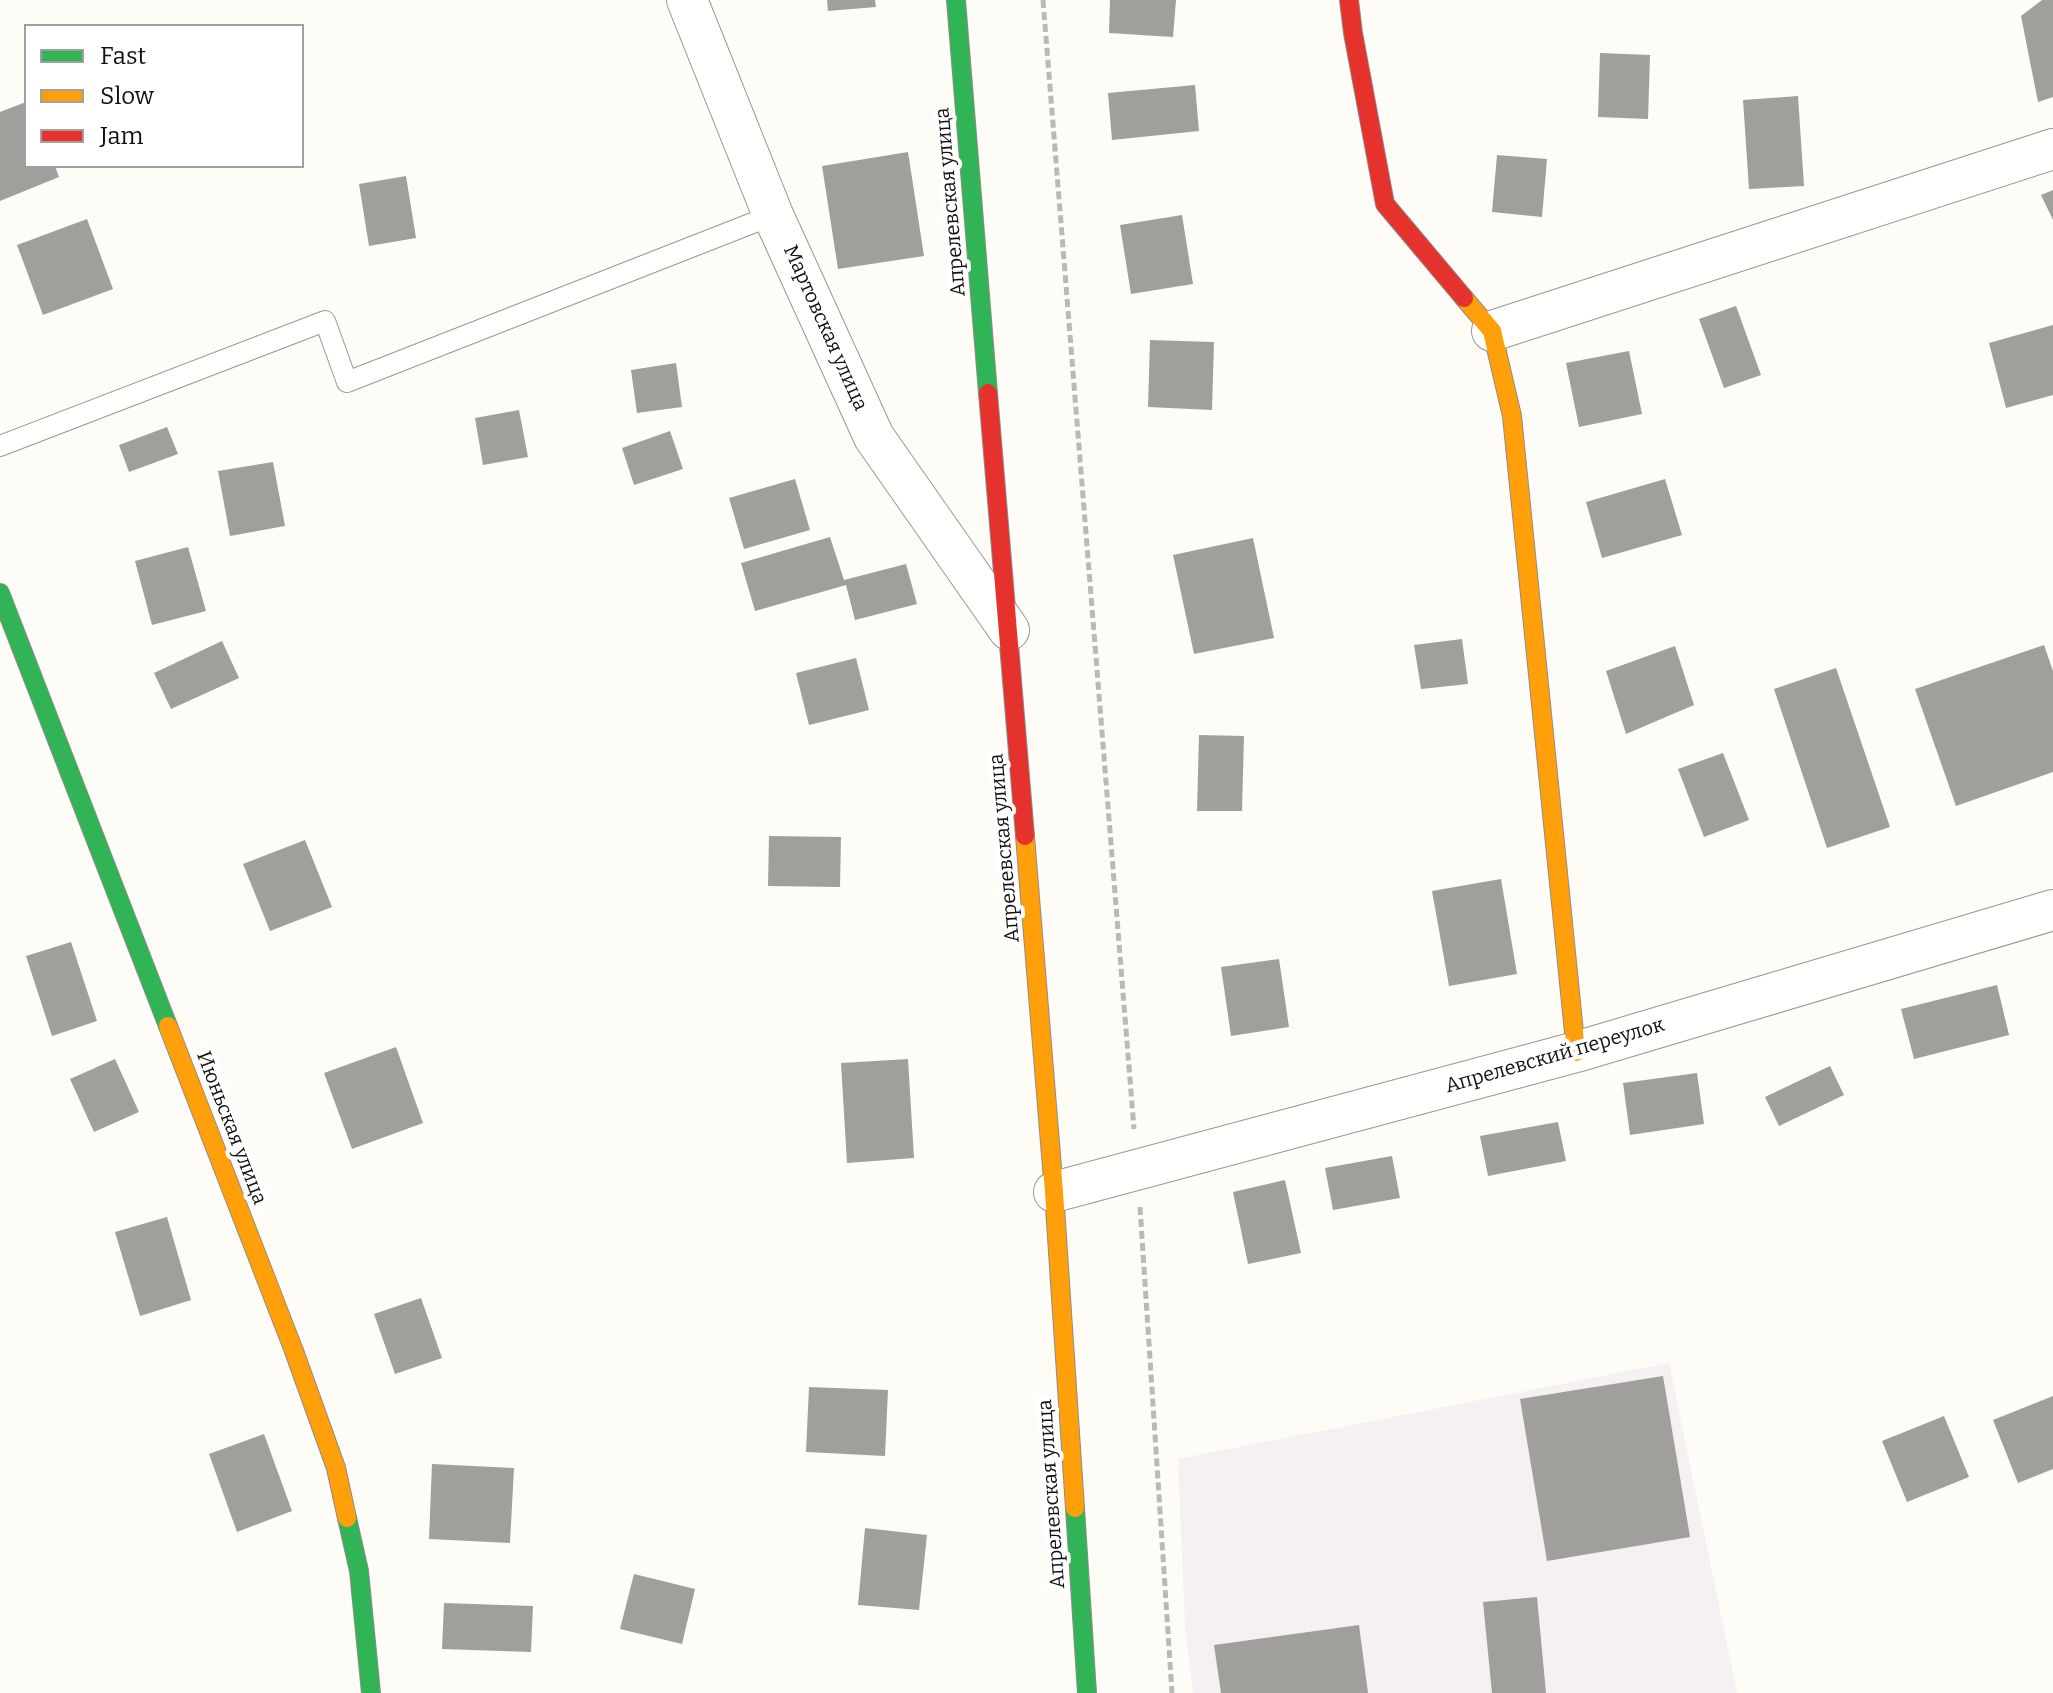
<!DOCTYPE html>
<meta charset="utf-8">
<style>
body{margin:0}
#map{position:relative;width:2053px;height:1693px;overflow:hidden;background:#fdfcf7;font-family:Bitter,serif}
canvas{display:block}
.legend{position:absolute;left:24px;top:24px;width:280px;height:144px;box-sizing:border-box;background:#fff;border:2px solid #a0a0a0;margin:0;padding:10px 14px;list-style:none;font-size:24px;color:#111}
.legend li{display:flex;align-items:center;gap:16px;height:40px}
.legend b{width:40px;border:2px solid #a0a0a0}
</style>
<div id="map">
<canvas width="2053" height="1693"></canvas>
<ul class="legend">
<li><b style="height:10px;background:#30b455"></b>Fast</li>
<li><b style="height:10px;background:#ff9f0a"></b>Slow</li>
<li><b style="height:10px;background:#e5322d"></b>Jam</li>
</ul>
</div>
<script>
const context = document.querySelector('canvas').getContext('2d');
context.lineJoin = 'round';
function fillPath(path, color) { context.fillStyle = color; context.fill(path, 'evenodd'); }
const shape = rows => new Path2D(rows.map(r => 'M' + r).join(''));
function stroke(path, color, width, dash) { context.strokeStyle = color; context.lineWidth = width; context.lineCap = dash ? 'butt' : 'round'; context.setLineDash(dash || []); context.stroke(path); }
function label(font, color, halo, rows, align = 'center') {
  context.font = font + ' Bitter,serif'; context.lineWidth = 8; context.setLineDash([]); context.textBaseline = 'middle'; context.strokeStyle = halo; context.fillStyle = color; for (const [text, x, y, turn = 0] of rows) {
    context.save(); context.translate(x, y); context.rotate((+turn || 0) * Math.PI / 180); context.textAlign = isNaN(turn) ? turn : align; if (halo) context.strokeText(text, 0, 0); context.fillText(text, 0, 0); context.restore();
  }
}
const industrial = shape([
 [1669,1363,1737,1693,1193,1693,1185,1625,1178,1459]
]);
const building = shape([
 [827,0,875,0,876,7,828,11],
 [1110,0,1176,0,1173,37,1109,33],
 [2042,0,2053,0,2053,97,2038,102,2021,16],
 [1600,53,1650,55,1648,119,1598,117],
 [1195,85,1199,131,1112,140,1108,93],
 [1798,96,1804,186,1749,189,1743,100],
 [26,102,26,166,55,166,59,177,0,201,0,112],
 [908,152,924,256,838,269,822,166],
 [1497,155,1547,159,1542,217,1492,212],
 [406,176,416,238,369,246,359,184],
 [2053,190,2053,220,2041,195],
 [1182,215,1193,284,1131,294,1120,225],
 [87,219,113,289,43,315,17,245],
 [1736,306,1761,375,1724,388,1699,319],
 [2053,325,2053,395,2006,408,1989,343],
 [1150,340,1214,342,1212,410,1148,407],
 [1629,351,1642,414,1579,427,1566,363],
 [676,363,682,407,637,413,631,370],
 [519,410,528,457,483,465,475,418],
 [167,427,178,454,129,472,119,445],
 [670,431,683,469,634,485,622,448],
 [273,462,285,526,230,536,218,471],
 [795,479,810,530,744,549,729,498],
 [1665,479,1682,535,1602,558,1586,502],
 [830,537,844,580,906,564,917,604,855,620,846,585,755,611,741,563],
 [1253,538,1274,638,1194,654,1173,555],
 [188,547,206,611,152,625,135,561],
 [1462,639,1468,684,1421,689,1414,645],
 [222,641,239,678,171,709,154,673],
 [2044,645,2053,671,2053,772,1956,806,1915,689],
 [1675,646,1694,705,1626,734,1606,671],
 [856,658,869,710,809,725,796,673],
 [1836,668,1890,827,1827,848,1774,689],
 [1199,735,1244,736,1242,811,1197,811],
 [1723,753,1749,820,1704,837,1678,769],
 [769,836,841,837,840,887,768,886],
 [305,840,332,907,270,931,243,864],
 [1501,879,1517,974,1449,986,1432,891],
 [71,942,97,1021,52,1036,26,956],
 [1279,959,1289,1027,1231,1036,1221,967],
 [1997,985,2009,1035,1914,1059,1901,1009],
 [396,1047,423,1123,352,1149,324,1073],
 [115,1059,139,1112,94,1132,70,1079],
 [908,1059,914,1158,847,1163,841,1063],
 [1830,1066,1844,1095,1779,1126,1765,1097],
 [1697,1073,1704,1124,1630,1135,1623,1083],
 [1558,1122,1566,1161,1488,1176,1480,1136],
 [1392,1156,1400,1198,1333,1210,1325,1168],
 [1285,1180,1301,1253,1248,1264,1233,1192],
 [167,1217,191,1300,140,1316,115,1232],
 [421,1298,442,1358,395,1374,374,1314],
 [1663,1376,1690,1537,1547,1561,1520,1399],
 [809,1387,888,1390,885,1456,806,1452],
 [2053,1396,2053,1469,2018,1483,1993,1420],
 [1944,1416,1969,1477,1907,1502,1882,1441],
 [264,1434,292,1511,237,1532,209,1454],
 [432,1464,514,1468,510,1543,429,1539],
 [865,1528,927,1535,919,1610,858,1605],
 [634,1574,695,1589,682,1644,620,1629],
 [1537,1597,1546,1693,1492,1693,1483,1602],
 [444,1603,533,1606,531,1652,442,1649],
 [1359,1625,1368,1693,1221,1693,1214,1645]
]);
const path = shape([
 [1043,0,1134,1129],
 [1140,1207,1172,1693]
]);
const lane = shape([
 [0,446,325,321,347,382,773,215]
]);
const street = shape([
 [687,0,773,215,874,437,1009,630],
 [1492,331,2053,149],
 [1054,1192,1576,1052,2053,910]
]);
const fast = shape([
 [956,0,988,393],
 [0,593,168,1026],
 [1075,1508,1087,1693],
 [347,1518,359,1571,371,1693]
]);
const slow = shape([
 [1464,298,1492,331,1512,416,1576,1052],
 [1025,836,1054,1192,1075,1508],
 [168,1026,294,1351,336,1468,347,1518]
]);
const jam = shape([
 [1349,0,1353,33,1385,204,1464,298],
 [988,393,1025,836]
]);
const streetNames = [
 ["Апрелевская улица",951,202,-95],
 ["Мартовская улица",825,328,66],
 ["Апрелевская улица",1005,848,-95],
 ["Апрелевский переулок",1555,1056,-16],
 ["Июньская улица",231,1128,69],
 ["Апрелевская улица",1052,1494,-94]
];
fillPath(industrial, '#f5f0f2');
fillPath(building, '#a19f9c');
stroke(lane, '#979795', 22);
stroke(street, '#979795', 42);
stroke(fast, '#8e8d8b', 20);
stroke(slow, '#8e8d8b', 20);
stroke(jam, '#8e8d8b', 20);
stroke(path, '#b9b9b8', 5, [8, 4]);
stroke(lane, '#fffffe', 20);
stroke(street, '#fffffe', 40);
stroke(fast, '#30b455', 18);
stroke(slow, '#ff9f0a', 18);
stroke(jam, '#e5322d', 18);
label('20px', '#111', '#fff', streetNames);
</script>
